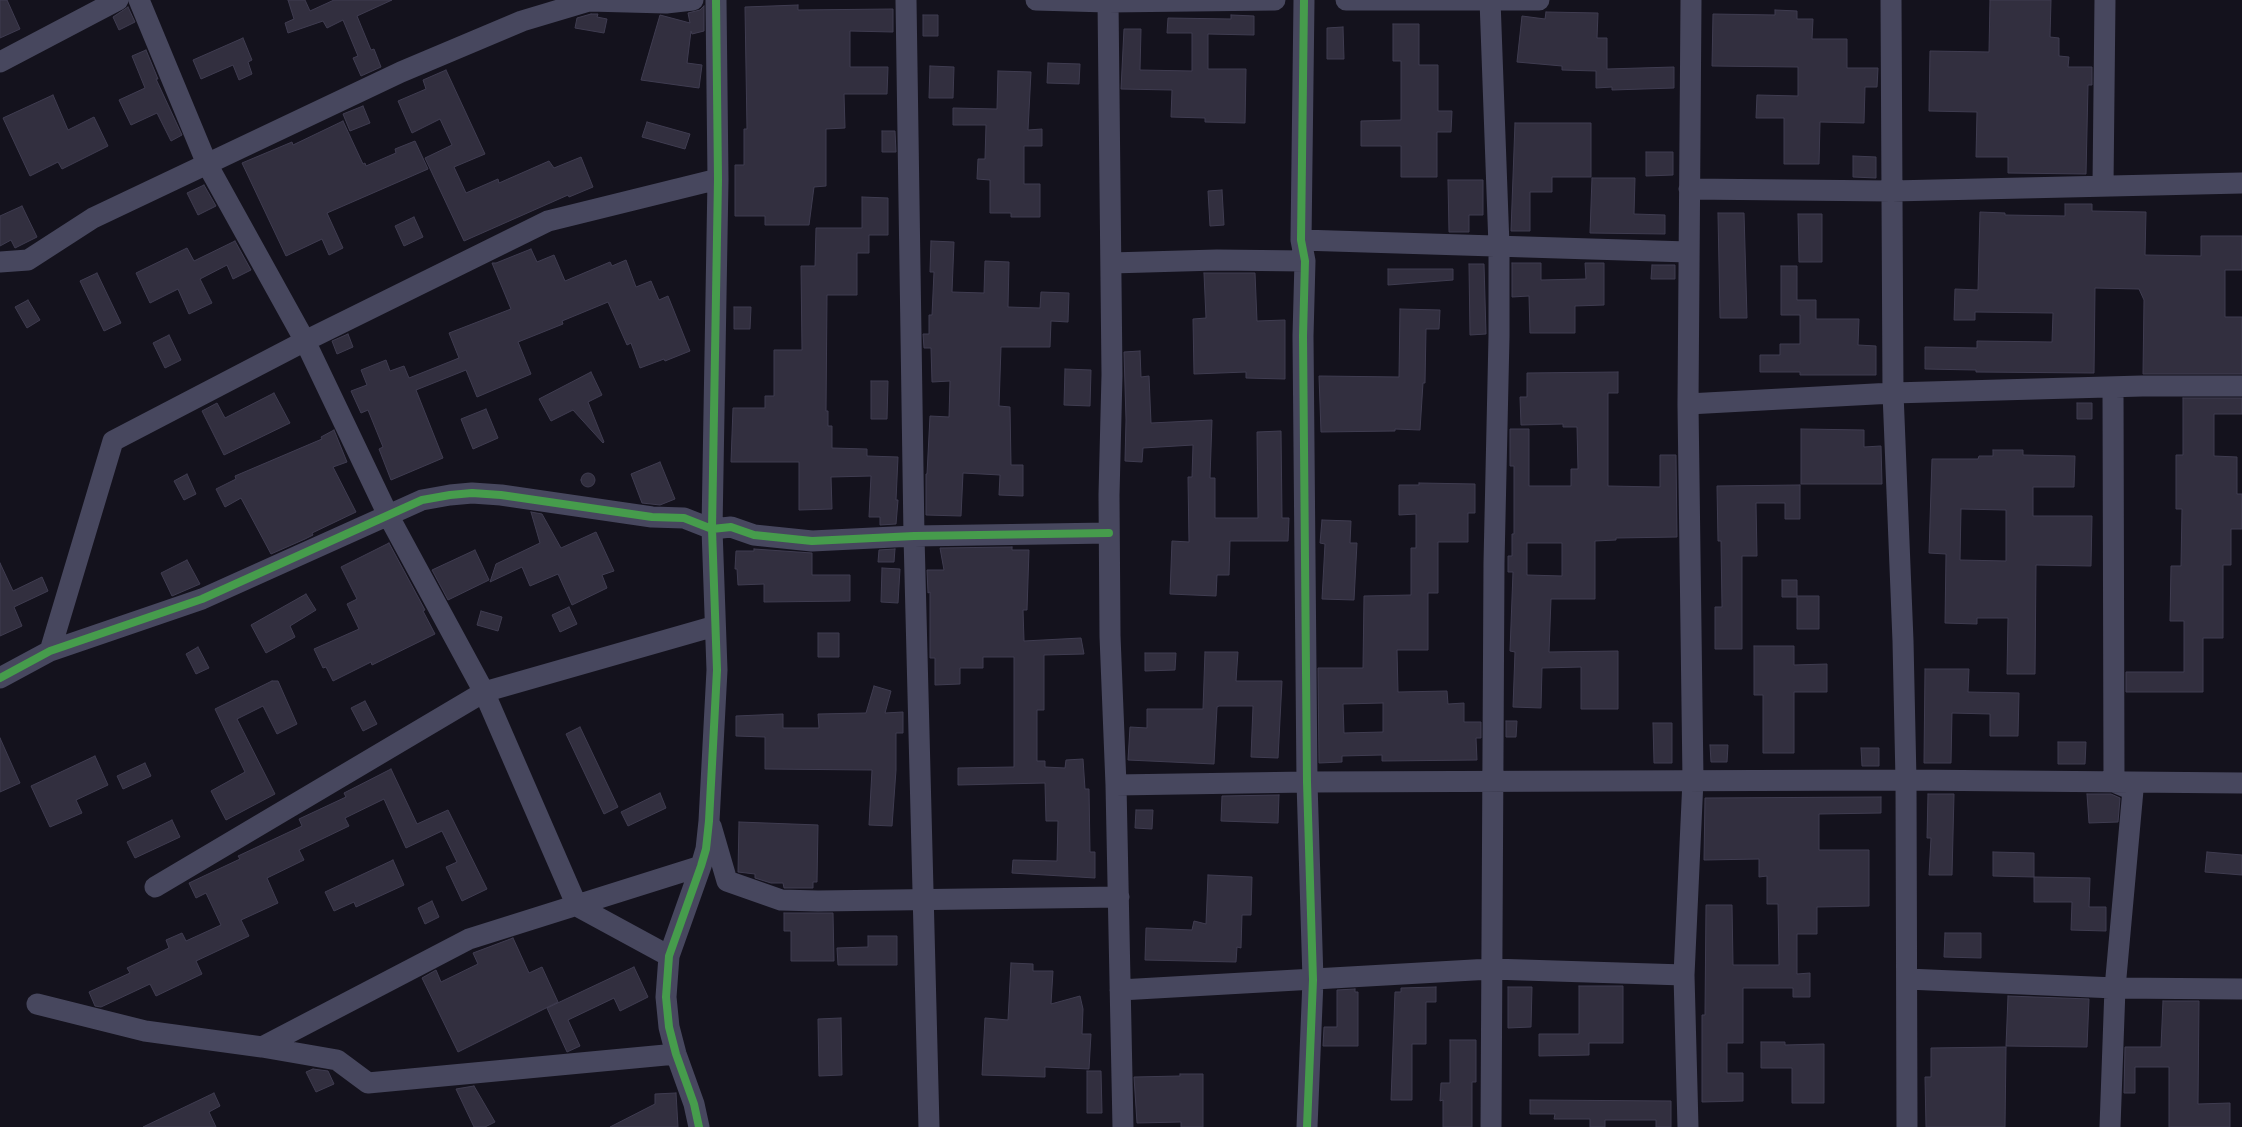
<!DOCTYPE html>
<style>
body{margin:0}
canvas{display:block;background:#14121d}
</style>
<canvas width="2242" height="1127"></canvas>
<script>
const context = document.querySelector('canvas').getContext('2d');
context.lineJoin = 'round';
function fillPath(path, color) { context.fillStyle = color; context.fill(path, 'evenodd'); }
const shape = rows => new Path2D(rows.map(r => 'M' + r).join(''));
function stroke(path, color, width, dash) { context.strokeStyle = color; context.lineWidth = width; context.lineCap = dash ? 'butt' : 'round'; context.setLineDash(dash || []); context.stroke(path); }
const building = shape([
 [0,0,7,0,20,29,0,38,0,0],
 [288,0,305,0,310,11,334,0,392,0,357,16,371,50,374,49,381,67,361,76,353,58,358,56,343,20,327,28,323,21,288,33,285,23,294,19,288,0],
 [1990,0,2051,0,2050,37,2059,38,2059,56,2069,57,2068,67,2092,67,2092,85,2088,85,2086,174,2008,173,2008,157,1976,157,1977,112,1929,111,1930,51,1989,52,1990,0],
 [798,5,798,10,893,9,893,32,850,31,850,67,888,67,887,94,844,94,845,128,826,129,826,186,814,187,809,225,765,225,765,216,735,216,735,165,744,165,744,129,747,129,745,7,798,5],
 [704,6,704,31,692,34,691,31,687,63,702,65,699,88,641,80,660,15,690,23,688,13,700,10,704,6],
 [128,7,135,22,119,30,113,17,128,7],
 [1775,10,1797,11,1797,19,1813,19,1812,39,1847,39,1847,68,1878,68,1877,87,1865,87,1864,123,1820,122,1819,164,1784,164,1784,118,1756,118,1757,95,1798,96,1798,67,1712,66,1713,14,1775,15,1775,10],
 [1546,12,1598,13,1597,38,1607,38,1607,69,1674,67,1674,88,1612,90,1612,87,1596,88,1596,71,1562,70,1562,66,1517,62,1522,16,1545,19,1546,12],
 [591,14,598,14,597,17,607,19,604,33,575,28,577,18,591,14],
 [923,15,938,15,938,36,923,36,923,15],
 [1231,15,1254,16,1254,35,1208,34,1208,69,1246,69,1245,123,1205,122,1205,118,1171,117,1172,90,1121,89,1124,29,1141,29,1140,70,1192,71,1192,33,1167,33,1168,18,1231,19,1231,15],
 [1393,24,1419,24,1419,65,1438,65,1438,111,1452,111,1451,132,1437,132,1437,177,1401,177,1401,146,1361,146,1361,121,1401,120,1401,61,1393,61,1393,24],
 [1343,27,1344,59,1327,59,1327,28,1343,27],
 [243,38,252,60,248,62,252,74,239,80,233,65,201,79,193,60,243,38],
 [146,50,158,79,156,79,182,135,171,141,157,113,131,125,119,100,145,88,132,56,146,50],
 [1048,63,1080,64,1079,84,1047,83,1048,63],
 [930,66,954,67,953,98,929,98,930,66],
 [446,70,485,154,454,167,466,193,498,179,499,183,549,161,554,168,581,157,593,187,569,197,568,195,464,241,425,158,452,145,440,119,412,133,398,101,426,89,423,80,446,70],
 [998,71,1031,72,1028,130,1042,129,1042,146,1024,146,1024,184,1040,184,1040,217,1011,217,1011,213,990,213,990,180,977,179,978,159,985,159,986,125,953,125,953,108,997,109,998,71],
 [53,95,68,130,94,117,108,146,62,169,58,162,30,176,3,118,53,95],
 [363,106,370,123,350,131,343,114,363,106],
 [343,121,363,164,365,163,366,166,396,153,395,149,415,141,428,169,327,213,343,248,329,255,322,239,286,256,242,163,292,142,293,145,343,121],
 [647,122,690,134,685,149,642,137,647,122],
 [1515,123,1591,123,1591,177,1552,177,1552,192,1530,192,1530,231,1511,231,1515,123],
 [882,131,895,131,896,152,882,152,882,131],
 [1646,152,1673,152,1673,175,1646,176,1646,152],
 [1853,156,1876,157,1876,178,1853,177,1853,156],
 [1592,178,1635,178,1634,214,1665,215,1665,234,1590,233,1592,178],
 [1448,180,1483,180,1483,215,1469,215,1469,232,1449,232,1448,180],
 [204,185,216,206,198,215,187,193,204,185],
 [1222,190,1224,225,1210,226,1208,191,1222,190],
 [862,197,888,198,888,235,869,235,869,253,857,253,857,295,827,295,826,411,828,411,828,426,832,426,832,448,867,449,867,456,898,457,896,500,898,500,896,524,880,525,880,517,869,517,871,476,831,477,832,509,799,510,799,462,731,462,733,408,765,408,765,396,774,396,774,350,802,350,801,266,815,266,816,228,862,228,862,197],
 [2065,204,2092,204,2092,211,2146,212,2145,255,2201,256,2201,236,2242,236,2242,270,2225,270,2225,317,2242,317,2242,374,2143,374,2144,300,2139,289,2095,288,2094,373,1976,372,1976,370,1925,369,1925,347,1977,348,1977,341,2052,342,2053,313,1975,312,1975,320,1954,320,1955,289,1978,290,1980,212,2005,213,2005,215,2065,216,2065,204],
 [22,206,37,237,15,248,11,240,0,246,0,216,22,206],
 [1718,213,1744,213,1747,318,1720,318,1718,213],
 [1798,214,1822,214,1822,262,1799,262,1798,214],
 [414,217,423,237,404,246,395,226,414,217],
 [235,241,251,270,233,279,227,265,200,279,212,303,189,314,178,289,150,303,136,273,187,248,194,261,235,241],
 [931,241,954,242,952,292,984,293,985,261,1009,262,1008,307,1040,308,1041,292,1069,293,1068,322,1051,321,1050,347,1001,347,999,406,1010,407,1011,465,1023,465,1023,496,999,495,1000,475,963,473,961,516,926,515,926,474,927,474,930,416,949,417,950,381,932,382,931,348,924,348,923,334,929,334,929,315,932,315,934,272,930,272,931,241],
 [531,249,537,262,554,255,565,281,610,262,612,266,626,260,636,287,651,281,659,300,668,296,690,351,665,361,664,359,640,368,631,343,627,345,608,302,562,321,563,324,518,342,531,374,477,397,466,370,416,390,443,458,391,480,379,449,383,447,368,410,361,413,351,391,367,385,361,370,386,360,390,371,404,366,409,378,459,358,449,333,511,309,492,263,496,263,531,249],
 [1512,263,1541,263,1541,280,1586,279,1585,263,1604,263,1604,305,1575,306,1575,333,1530,333,1529,296,1512,297,1512,263],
 [1469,264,1484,264,1486,334,1470,335,1469,264],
 [1652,265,1675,265,1675,279,1651,279,1652,265],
 [1781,266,1797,266,1797,300,1816,300,1816,319,1859,319,1858,345,1876,346,1876,375,1800,375,1800,372,1760,372,1760,355,1780,355,1780,344,1800,344,1800,315,1781,315,1781,266],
 [1388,269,1453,269,1453,280,1388,285,1388,269],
 [97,273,121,323,104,331,80,281,97,273],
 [1204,273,1255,273,1257,321,1285,320,1285,379,1246,378,1246,372,1194,374,1193,319,1206,318,1204,273],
 [28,300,40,320,27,328,15,307,28,300],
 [734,307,751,307,750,329,734,329,734,307],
 [1400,309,1440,310,1439,329,1426,329,1425,383,1423,383,1420,430,1395,429,1395,431,1321,432,1319,376,1399,377,1400,309],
 [348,334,353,347,337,354,332,341,348,334],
 [169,335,181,360,165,368,153,343,169,335],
 [1140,351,1141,377,1149,376,1151,423,1212,420,1210,478,1215,478,1215,518,1258,518,1257,432,1281,431,1282,518,1289,518,1288,541,1230,541,1229,575,1217,575,1216,596,1170,594,1172,541,1189,542,1188,477,1192,477,1193,445,1143,448,1142,462,1125,461,1126,420,1124,352,1140,351],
 [1065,369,1091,370,1090,406,1064,405,1065,369],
 [591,372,602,395,588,402,604,442,603,443,573,410,551,421,539,399,591,372],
 [1618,372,1618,393,1608,393,1608,486,1660,487,1660,455,1676,455,1677,537,1616,538,1616,540,1595,541,1595,599,1551,599,1549,652,1618,651,1618,709,1581,709,1581,667,1542,668,1541,708,1513,707,1515,652,1510,651,1513,572,1508,572,1508,556,1512,556,1512,534,1514,534,1514,466,1510,466,1510,429,1529,429,1529,486,1571,486,1571,469,1578,469,1577,427,1563,427,1563,424,1521,425,1520,397,1527,397,1527,373,1618,372],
 [1527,543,1562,543,1562,576,1527,575,1527,543],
 [871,381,888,381,887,419,871,419,871,381],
 [274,393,290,423,224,455,202,411,217,403,225,418,274,393],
 [2183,398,2242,398,2242,414,2214,414,2214,456,2237,457,2237,494,2242,494,2242,529,2231,529,2231,565,2223,565,2223,638,2203,638,2203,692,2126,692,2126,672,2184,672,2184,621,2170,621,2171,566,2181,566,2182,509,2176,509,2176,455,2183,455,2183,398],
 [2077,403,2092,403,2092,419,2077,419,2077,403],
 [486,409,498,438,473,449,461,419,486,409],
 [1801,429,1864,430,1864,447,1881,446,1882,484,1801,484,1801,429],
 [334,430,347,462,333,467,356,512,312,533,313,535,305,539,271,554,241,498,225,507,216,489,236,479,235,476,322,439,321,437,334,430],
 [1993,450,2023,450,2023,455,2075,456,2074,487,2033,487,2033,516,2092,516,2091,566,2036,565,2035,674,2007,674,2008,618,1977,618,1977,624,1945,623,1946,554,1929,553,1932,459,1978,459,1979,456,1993,456,1993,450],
 [1961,509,2006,510,2006,561,1960,560,1961,509],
 [660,462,675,499,660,505,642,503,631,474,660,462],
 '581 480a7 7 0 1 1 14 0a7 7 0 1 1-14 0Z',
 [187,474,196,494,184,500,174,481,187,474],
 [1419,483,1475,484,1475,513,1468,513,1468,542,1438,542,1438,593,1428,593,1428,650,1397,650,1398,692,1447,691,1448,704,1464,703,1464,722,1481,722,1481,738,1476,738,1477,760,1382,761,1382,755,1342,756,1342,762,1319,763,1318,668,1363,668,1364,596,1411,595,1411,548,1416,548,1416,514,1399,515,1399,485,1419,485,1419,483],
 [1383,703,1383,732,1344,733,1343,704,1383,703],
 [1800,485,1800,519,1785,519,1785,503,1756,503,1757,556,1742,556,1742,649,1715,649,1715,607,1722,607,1721,541,1718,541,1717,486,1800,485],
 [531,512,542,514,561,548,596,532,614,571,602,575,607,588,572,605,558,574,530,586,522,567,490,582,496,564,540,543,531,512],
 [1322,520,1351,521,1350,543,1357,543,1354,600,1322,599,1325,544,1320,543,1322,520],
 [389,543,425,610,423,611,435,634,372,665,371,662,333,681,326,667,323,668,314,649,359,629,347,604,357,599,341,567,389,543],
 [1012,547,1012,550,1029,550,1027,610,1023,610,1024,641,1081,638,1084,654,1044,655,1044,710,1037,710,1037,761,1045,761,1045,767,1065,768,1066,760,1083,759,1085,789,1089,789,1090,852,1095,852,1095,878,1012,873,1013,860,1057,861,1058,821,1046,821,1045,783,958,785,958,768,1014,767,1014,657,983,657,983,668,960,668,960,684,935,685,935,658,930,658,930,592,928,593,927,570,944,570,940,548,1012,547],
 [754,549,812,553,812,575,850,575,850,601,764,602,764,584,738,585,737,569,735,569,736,551,754,551,754,549],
 [895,549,894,562,878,562,879,550,895,549],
 [475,550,489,580,448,600,432,570,475,550],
 [187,560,200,584,172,596,161,573,187,560],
 [0,563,13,591,42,577,48,591,14,607,22,626,0,636,0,563],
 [882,568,900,569,898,603,881,602,882,568],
 [1782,580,1797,580,1797,596,1819,596,1819,629,1797,629,1797,597,1782,597,1782,580],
 [306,594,316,610,290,626,295,637,266,653,251,625,306,594],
 [569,607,577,624,560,632,552,615,569,607],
 [481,611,502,617,498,631,477,625,481,611],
 [818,633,839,633,839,657,818,657,818,633],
 [1754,646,1794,646,1794,665,1827,664,1827,692,1794,692,1794,753,1763,753,1763,695,1754,695,1754,646],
 [198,647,209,668,196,674,186,654,198,647],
 [1205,652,1238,652,1236,681,1282,681,1278,758,1251,757,1253,706,1219,706,1217,707,1214,764,1128,760,1130,727,1147,728,1147,709,1203,709,1205,652],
 [1145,653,1176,653,1175,670,1145,671,1145,653],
 [1925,669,1969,669,1968,692,2019,693,2018,736,1990,736,1990,714,1952,713,1951,763,1924,763,1925,669],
 [272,681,278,681,297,724,277,734,263,706,237,719,275,794,226,820,211,791,245,772,215,709,272,681],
 [874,686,891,691,885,713,903,712,903,733,896,733,896,770,892,826,869,825,872,770,765,769,765,737,736,736,736,716,783,714,783,728,819,728,818,714,866,713,874,686],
 [365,701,377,724,363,731,351,708,365,701],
 [1506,721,1517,721,1516,737,1506,737,1506,721],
 [1653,723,1672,723,1672,763,1654,763,1653,723],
 [580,727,618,807,604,814,566,734,580,727],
 [0,738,20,783,0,792,0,738],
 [2058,742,2086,742,2085,764,2058,764,2058,742],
 [1710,745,1728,745,1727,762,1711,762,1710,745],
 [1861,748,1879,748,1879,766,1862,766,1861,748],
 [95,756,108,785,76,800,82,813,50,827,31,786,95,756],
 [145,763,151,776,123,789,117,776,145,763],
 [391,769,417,824,448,810,487,889,462,901,446,867,457,862,442,831,406,848,384,799,345,818,349,826,299,850,304,860,267,878,278,903,241,920,249,936,196,961,202,974,156,996,150,984,101,1007,95,1006,89,992,130,973,127,968,169,948,166,940,182,933,186,941,221,925,206,893,196,898,189,883,240,859,238,856,302,826,299,819,346,797,344,793,391,769],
 [660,793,666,808,628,826,621,812,660,793],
 [1928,794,1954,794,1952,875,1929,875,1931,838,1927,838,1928,794],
 [2087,794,2111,794,2120,798,2118,822,2089,823,2087,794],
 [1279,795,1278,823,1221,821,1222,796,1279,795],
 [1881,797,1881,813,1819,814,1819,850,1869,850,1869,906,1817,907,1817,934,1797,934,1797,974,1810,973,1810,997,1793,997,1793,988,1743,988,1743,1043,1727,1043,1727,1073,1743,1073,1743,1101,1702,1102,1702,1015,1705,1015,1706,905,1732,905,1733,965,1779,965,1778,904,1767,904,1767,876,1759,877,1759,859,1704,860,1705,798,1881,797],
 [1136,810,1153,810,1152,829,1135,828,1136,810],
 [172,820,180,837,135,858,127,842,172,820],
 [739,822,818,825,817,882,813,882,813,888,784,888,783,883,771,883,755,878,755,874,738,872,739,822],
 [1993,852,2034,853,2034,877,1993,876,1993,852],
 [2207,852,2242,855,2242,875,2205,872,2207,852],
 [393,860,404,885,356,907,354,902,334,911,325,892,393,860],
 [1208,875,1252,877,1251,915,1242,915,1241,948,1237,947,1236,962,1145,960,1146,928,1192,930,1194,921,1206,924,1208,875],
 [2034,877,2090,878,2089,907,2106,907,2106,931,2071,930,2072,902,2034,902,2034,877],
 [432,901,439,917,425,924,418,908,432,901],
 [784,913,833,913,834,961,791,961,791,931,784,931,784,913],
 [1945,933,1981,933,1981,958,1944,957,1945,933],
 [868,936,897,936,897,965,838,965,837,948,868,947,868,936],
 [513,938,529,973,542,967,558,1002,458,1052,422,978,436,970,441,982,478,964,473,953,513,938],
 [1011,963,1033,964,1033,971,1053,971,1051,1004,1080,996,1083,1009,1082,1034,1091,1034,1089,1069,1045,1067,1045,1077,982,1075,985,1018,1008,1020,1011,963],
 [634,967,648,997,620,1011,614,998,568,1020,580,1046,567,1052,547,1008,634,967],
 [1579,986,1623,986,1623,1043,1589,1043,1589,1055,1539,1056,1539,1034,1579,1034,1579,986],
 [1436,987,1436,1002,1426,1002,1426,1044,1412,1044,1412,1100,1391,1100,1395,992,1401,992,1401,988,1436,987],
 [1508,987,1532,987,1531,1027,1508,1028,1508,987],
 [1355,989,1355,992,1358,992,1358,1046,1323,1046,1324,1027,1337,1027,1337,990,1355,989],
 [2008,996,2089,999,2087,1047,2006,1046,2008,996],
 [2163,1001,2199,1001,2198,1104,2230,1103,2230,1127,2169,1127,2169,1067,2135,1067,2135,1093,2124,1093,2125,1047,2161,1047,2163,1001],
 [841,1018,842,1075,819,1076,818,1019,841,1018],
 [1450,1040,1476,1040,1476,1082,1472,1082,1472,1127,1443,1127,1443,1100,1440,1101,1441,1083,1450,1083,1450,1040],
 [1761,1042,1785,1042,1785,1045,1824,1044,1824,1103,1792,1103,1792,1068,1761,1068,1761,1042],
 [2006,1047,2005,1127,1926,1127,1925,1077,1931,1077,1931,1048,2006,1047],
 [313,1069,328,1071,334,1084,316,1092,306,1072,313,1069],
 [1087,1071,1101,1071,1102,1113,1087,1113,1087,1071],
 [1180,1074,1203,1074,1203,1127,1181,1127,1181,1122,1137,1123,1134,1077,1180,1076,1180,1074],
 [474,1086,495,1122,485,1127,474,1127,456,1089,474,1086],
 [214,1093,220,1106,209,1112,216,1127,143,1127,214,1093],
 [676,1093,678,1127,610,1127,655,1104,655,1094,676,1093],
 [1530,1100,1671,1101,1671,1127,1656,1127,1656,1120,1605,1120,1605,1127,1590,1127,1590,1119,1554,1119,1555,1114,1530,1114,1530,1100]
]);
const minor = shape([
 [139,0,207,164,305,341,388,515,484,692,577,906,669,956],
 [906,0,914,536,929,1127],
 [1036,0,1108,2,1275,0],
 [1108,0,1112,375,1109,495,1110,636,1116,785,1123,1127],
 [1304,0,1301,240,1305,261,1303,336,1307,782,1313,980,1307,1127],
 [1346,0,1539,0],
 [1490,0,1499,246,1499,336,1494,563,1491,1127],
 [1891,0,1893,393,1903,641,1906,780,1907,1127],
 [0,62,118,0],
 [2103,185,2105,0],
 [1689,189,1892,191,2242,183],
 [1301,240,1688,252],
 [0,262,28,260,93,218,401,72,522,21,589,1,666,3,693,0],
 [1111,263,1217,260,1305,261],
 [1688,404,1893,393,2142,386,2242,386],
 [50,651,113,441,305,341,548,221,718,179],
 [0,678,50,651,202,599,422,500,450,495,472,493,501,495,652,517,684,518,712,529,731,527,754,535,812,541,914,536,1109,533],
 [1116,785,1307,782,1906,780,2242,783],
 [711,826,727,881,781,900,818,901,1119,897],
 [155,887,484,692,715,626],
 [1907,979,2115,988,2242,989],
 [1120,990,1491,969,1684,975],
 [37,1004,145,1031,262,1047,337,1060,368,1083,676,1054],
 [262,1047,469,939,701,866],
 [699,1127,694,1104,676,1054,669,1027,666,997,669,956,701,866,706,849,709,821,717,670,712,529,718,179,716,0],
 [1688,1127,1684,975,1693,780,1688,404,1691,0],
 [2110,1127,2115,988,2133,790,2114,782,2113,387]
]);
const cycleway = shape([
 [1304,0,1301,240,1305,261,1303,336,1307,782,1313,980,1307,1127],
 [0,678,50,651,202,599,422,500,450,495,472,493,501,495,652,517,684,518,712,529,731,527,754,535,812,541,914,536,1109,533],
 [699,1127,694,1104,676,1054,669,1027,666,997,669,956,701,866,706,849,709,821,717,670,712,529,718,179,716,0]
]);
fillPath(building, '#322f3f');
stroke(building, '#3f3c50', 1);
stroke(minor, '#47475e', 21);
stroke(cycleway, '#469c4c', 8);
</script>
